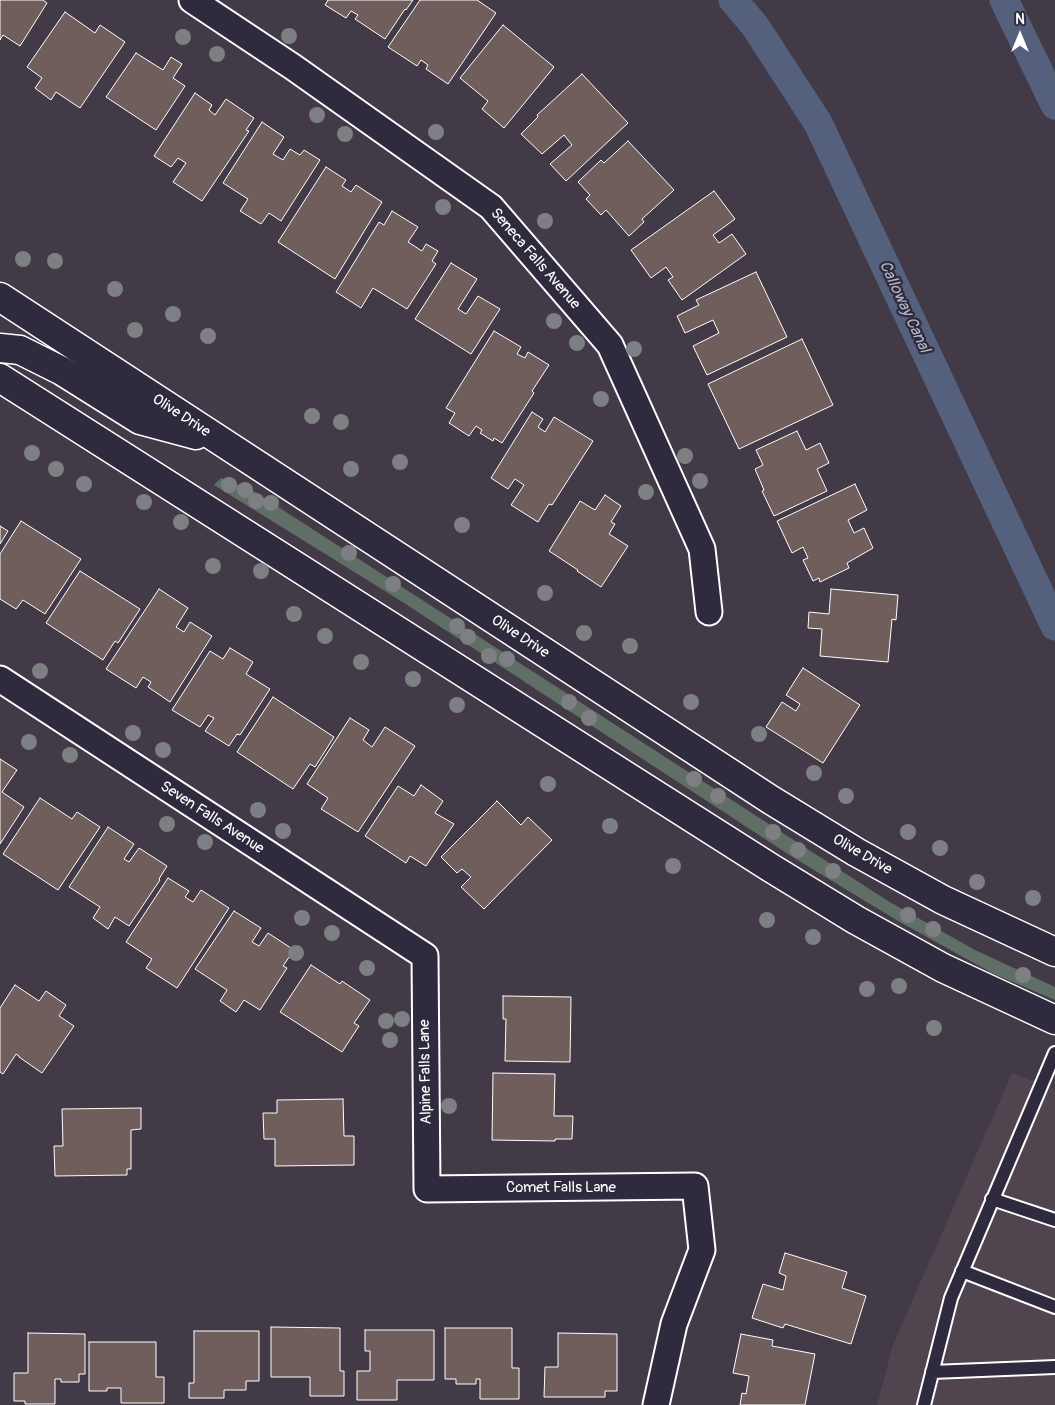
<!DOCTYPE html>
<style>
body{margin:0}
#map{position:relative;width:1055px;height:1405px;overflow:hidden;background:#423a47;font-family:Pangolin,sans-serif}
canvas{display:block}
.north{position:absolute;left:995px;top:10px;width:50px;height:50px;-webkit-text-stroke:4px #2f2a3d;paint-order:stroke;rotate:0deg;font-size:14px;font-weight:700;line-height:20px;text-align:center;color:#fff}
.north::after{content:'';display:block;margin:auto;width:18px;height:22px;background:#fff;clip-path:polygon(50% 0,100% 100%,50% 72%,0 100%)}
</style>
<div id="map">
<canvas width="1055" height="1405"></canvas>
<div class="north">N</div>
</div>
<script>
const context = document.querySelector('canvas').getContext('2d');
context.lineJoin = 'round';
function fillPath(path, color) { context.fillStyle = color; context.fill(path, 'evenodd'); }
const shape = rows => new Path2D(rows.map(r => 'M' + r).join(''));
function stroke(path, color, width, dash) { context.strokeStyle = color; context.lineWidth = width; context.lineCap = dash ? 'butt' : 'round'; context.setLineDash(dash || []); context.stroke(path); }
function label(font, color, halo, rows, align = 'center') {
  context.font = font + ' Pangolin,sans-serif'; context.lineWidth = 4.5; context.setLineDash([]); context.textBaseline = 'middle'; context.strokeStyle = halo; context.fillStyle = color; for (const [text, x, y, turn = 0] of rows) {
    context.save(); context.translate(x, y); context.rotate((+turn || 0) * Math.PI / 180); context.textAlign = isNaN(turn) ? turn : align; if (halo) context.strokeText(text, 0, 0); context.fillText(text, 0, 0); context.restore();
  }
}
const built = shape([
 [1012,1073,1055,1089,1055,1405,877,1405,893,1345]
]);
const green = shape([
 [221,478,252,490,888,901,975,950,1055,987,1055,1000,994,974,898,921,791,856,401,601,214,485]
]);
const canal = shape([
 [733,0,755,26,818,123,1055,626],
 [1004,0,1055,105]
]);
const building = shape([
 [0,0,43,0,47,3,20,46,3,35,0,40,0,0],
 [328,0,413,0,406,10,405,9,385,39,355,19,358,15,351,11,346,18,325,5,328,0],
 [420,0,477,0,496,13,448,84,426,69,428,65,421,60,417,66,388,47,420,0],
 [65,12,95,33,100,25,125,42,80,108,56,92,51,100,35,88,42,78,27,67,65,12],
 [503,25,554,67,504,128,482,109,488,101,460,78,503,25],
 [136,53,163,70,171,57,182,64,173,78,185,86,156,130,106,97,136,53],
 [582,74,628,123,566,181,550,164,572,145,564,135,542,154,521,134,538,117,537,115,582,74],
 [195,93,212,105,209,110,215,115,226,99,254,118,246,130,249,131,202,201,173,182,186,163,178,158,171,167,154,156,195,93],
 [262,122,284,137,273,154,283,160,290,149,300,155,304,150,320,160,281,221,269,213,261,224,240,211,248,199,223,183,262,122],
 [628,141,674,190,642,219,644,222,629,236,606,210,601,215,586,199,590,195,578,182,601,160,604,163,628,141],
 [326,167,346,180,342,186,351,192,356,185,382,202,335,279,278,242,326,167],
 [714,191,735,219,713,235,719,243,732,234,746,254,682,300,668,280,673,277,666,267,651,278,631,250,714,191],
 [392,211,418,227,408,242,422,251,426,244,438,251,432,261,436,264,407,309,373,288,361,308,336,292,379,222,384,225,392,211],
 [451,263,477,279,458,309,466,314,478,296,500,309,471,354,415,319,451,263],
 [756,272,787,337,707,375,693,346,719,333,713,320,685,333,677,316,699,305,696,300,756,272],
 [494,331,521,347,517,354,525,358,528,352,549,365,532,391,534,393,502,443,494,438,493,441,480,433,482,430,476,426,469,436,449,423,455,413,446,408,494,331],
 [802,339,833,405,739,449,708,384,802,339],
 [532,412,543,419,538,427,545,432,554,417,593,441,552,505,549,504,538,522,511,505,524,485,515,479,508,489,491,478,532,412],
 [797,431,806,450,820,443,829,463,817,469,827,491,774,516,762,491,764,490,755,469,763,465,756,450,797,431],
 [855,484,867,510,848,520,854,533,864,528,873,548,847,563,849,568,820,582,819,578,813,581,803,560,808,558,803,547,792,553,777,521,855,484],
 [605,495,621,506,611,522,615,524,609,534,628,546,601,587,577,571,578,570,549,551,580,501,595,510,605,495],
 [21,521,81,559,45,614,23,600,16,609,0,599,0,554,21,521],
 [0,526,8,531,0,544,0,526],
 [80,571,140,609,118,643,115,641,103,660,46,623,80,571],
 [159,589,188,608,176,627,184,632,190,622,212,636,170,702,148,687,151,682,143,677,136,688,106,669,159,589],
 [831,589,898,595,896,620,892,619,888,662,820,656,822,629,808,628,809,612,829,614,831,589],
 [230,648,253,662,246,674,270,689,240,735,237,734,229,746,205,731,214,718,208,715,200,727,172,710,210,651,223,659,230,648],
 [803,668,860,705,823,763,766,727,782,702,796,711,800,704,786,695,803,668],
 [273,697,334,737,315,767,310,764,293,789,237,752,273,697],
 [350,718,369,730,363,740,372,747,385,727,415,746,358,832,321,809,328,798,307,784,350,718],
 [0,759,17,770,2,792,24,807,0,844,0,759],
 [421,785,443,801,435,813,454,824,426,866,410,856,406,863,365,836,398,786,414,796,421,785],
 [40,798,72,819,77,812,100,827,58,890,3,854,40,798],
 [497,801,521,825,528,817,552,840,484,909,461,887,471,877,462,869,457,873,441,857,497,801],
 [108,827,134,844,124,859,129,862,139,848,167,866,159,879,160,880,129,926,115,917,108,929,93,918,100,907,69,887,108,827],
 [168,878,189,891,185,897,193,902,201,890,229,908,177,988,146,968,152,959,126,942,168,878],
 [234,911,261,928,252,942,259,946,268,933,294,950,283,966,287,968,260,1010,244,1000,236,1012,220,1001,227,990,195,969,234,911],
 [311,965,340,984,342,981,370,1000,354,1023,359,1026,342,1052,280,1012,311,965],
 [15,985,39,1001,46,991,66,1005,59,1016,74,1026,42,1073,19,1057,19,1056,16,1054,3,1074,0,1072,0,1008,15,985],
 [503,996,571,997,570,1062,505,1061,506,1019,503,1019,503,996],
 [493,1073,555,1074,554,1116,573,1116,572,1139,555,1139,555,1141,492,1140,493,1073],
 [343,1099,344,1136,354,1136,354,1165,275,1166,275,1139,264,1139,263,1113,277,1113,277,1100,343,1099],
 [141,1108,141,1129,131,1130,131,1169,127,1169,127,1175,55,1176,54,1146,63,1146,62,1109,141,1108],
 [785,1253,847,1272,842,1288,866,1296,851,1344,785,1324,783,1328,752,1318,763,1284,783,1290,786,1276,779,1273,785,1253],
 [271,1327,340,1328,340,1371,344,1371,344,1396,310,1396,310,1377,271,1377,271,1327],
 [445,1328,512,1328,512,1368,519,1368,519,1399,480,1399,480,1379,476,1379,476,1384,456,1384,456,1379,445,1379,445,1328],
 [365,1330,434,1330,434,1380,397,1380,397,1400,357,1400,357,1371,370,1371,370,1351,365,1351,365,1330],
 [194,1331,259,1331,259,1381,246,1381,246,1390,224,1390,224,1398,189,1398,189,1383,194,1383,194,1331],
 [28,1333,85,1334,85,1374,79,1374,79,1382,61,1382,61,1379,55,1379,55,1404,25,1404,25,1401,14,1401,14,1373,28,1373,28,1333],
 [558,1333,617,1334,617,1391,605,1391,605,1397,544,1397,545,1367,558,1367,558,1333],
 [741,1334,773,1340,772,1346,815,1354,805,1405,740,1405,742,1393,746,1394,749,1376,733,1373,741,1334],
 [89,1342,156,1342,156,1377,164,1377,164,1403,121,1403,121,1388,107,1388,107,1391,89,1391,89,1342]
]);
const lane = shape([
 [992,1199,1055,1220],
 [962,1271,1055,1307],
 [932,1372,1055,1367],
 [924,1405,951,1298,1055,1053]
]);
const street = shape([
 [192,0,293,67,491,207,610,345,702,549,709,612],
 [0,679,425,956,427,1189,695,1186,702,1250,674,1324,656,1405]
]);
const secondary = shape([
 [0,297,771,800,856,852,943,900,1055,952],
 [0,348,20,350,62,371,140,420,196,435],
 [0,378,771,868,856,920,943,968,1055,1020]
]);
const trees = [
 [289,36],
 [183,37],
 [217,54],
 [317,115],
 [436,132],
 [345,134],
 [443,207],
 [545,221],
 [23,259],
 [55,261],
 [115,289],
 [173,314],
 [554,321],
 [135,330],
 [208,336],
 [577,343],
 [634,349],
 [601,399],
 [312,416],
 [341,422],
 [32,453],
 [685,456],
 [400,462],
 [56,469],
 [351,469],
 [700,481],
 [84,484],
 [229,485],
 [245,490],
 [646,492],
 [256,501],
 [144,502],
 [271,503],
 [181,522],
 [462,525],
 [349,553],
 [213,566],
 [261,571],
 [393,584],
 [545,593],
 [294,614],
 [457,626],
 [584,633],
 [325,636],
 [468,637],
 [630,646],
 [489,656],
 [507,659],
 [361,662],
 [40,671],
 [413,679],
 [569,702],
 [691,702],
 [457,705],
 [589,718],
 [133,733],
 [759,734],
 [29,742],
 [163,750],
 [70,755],
 [814,773],
 [694,779],
 [548,784],
 [718,796],
 [846,796],
 [258,810],
 [167,824],
 [610,826],
 [283,831],
 [773,832],
 [908,832],
 [205,842],
 [940,848],
 [798,850],
 [673,866],
 [833,871],
 [977,882],
 [1033,898],
 [908,915],
 [302,918],
 [767,920],
 [933,929],
 [332,933],
 [813,937],
 [296,953],
 [367,968],
 [1023,975],
 [899,986],
 [867,989],
 [402,1019],
 [386,1021],
 [934,1028],
 [390,1040],
 [449,1106]
];
const streetNames = [
 ["Seneca Falls Avenue",535,259,49],
 ["Olive Drive",181,416,33],
 ["Olive Drive",520,637,33],
 ["Seven Falls Avenue",212,818,33],
 ["Olive Drive",862,855,30],
 ["Alpine Falls Lane",426,1072,-91],
 ["Comet Falls Lane",561,1188]
];
const waterNames = [
 ["Calloway Canal",904,307,65]
];
fillPath(built, '#50454e');
fillPath(green, '#5f6f66');
stroke(canal, '#54607c', 29);
fillPath(building, '#705e5d');
stroke(building, '#fff', 1);
stroke(lane, '#fff', 16);
stroke(street, '#fff', 29);
stroke(secondary, '#fff', 31);
stroke(lane, '#2f2a3d', 12);
stroke(street, '#2f2a3d', 25);
stroke(secondary, '#2f2a3d', 28);
context.fillStyle = '#7e7f82';
for (const [x, y] of trees) { context.beginPath(); context.arc(x, y, 8, 0, 2 * Math.PI); context.fill(); }
label('15px', '#fff', '#2f2a3d', streetNames);
label('italic 16px', '#b2b7c4', '#2f2a3d', waterNames);
</script>
